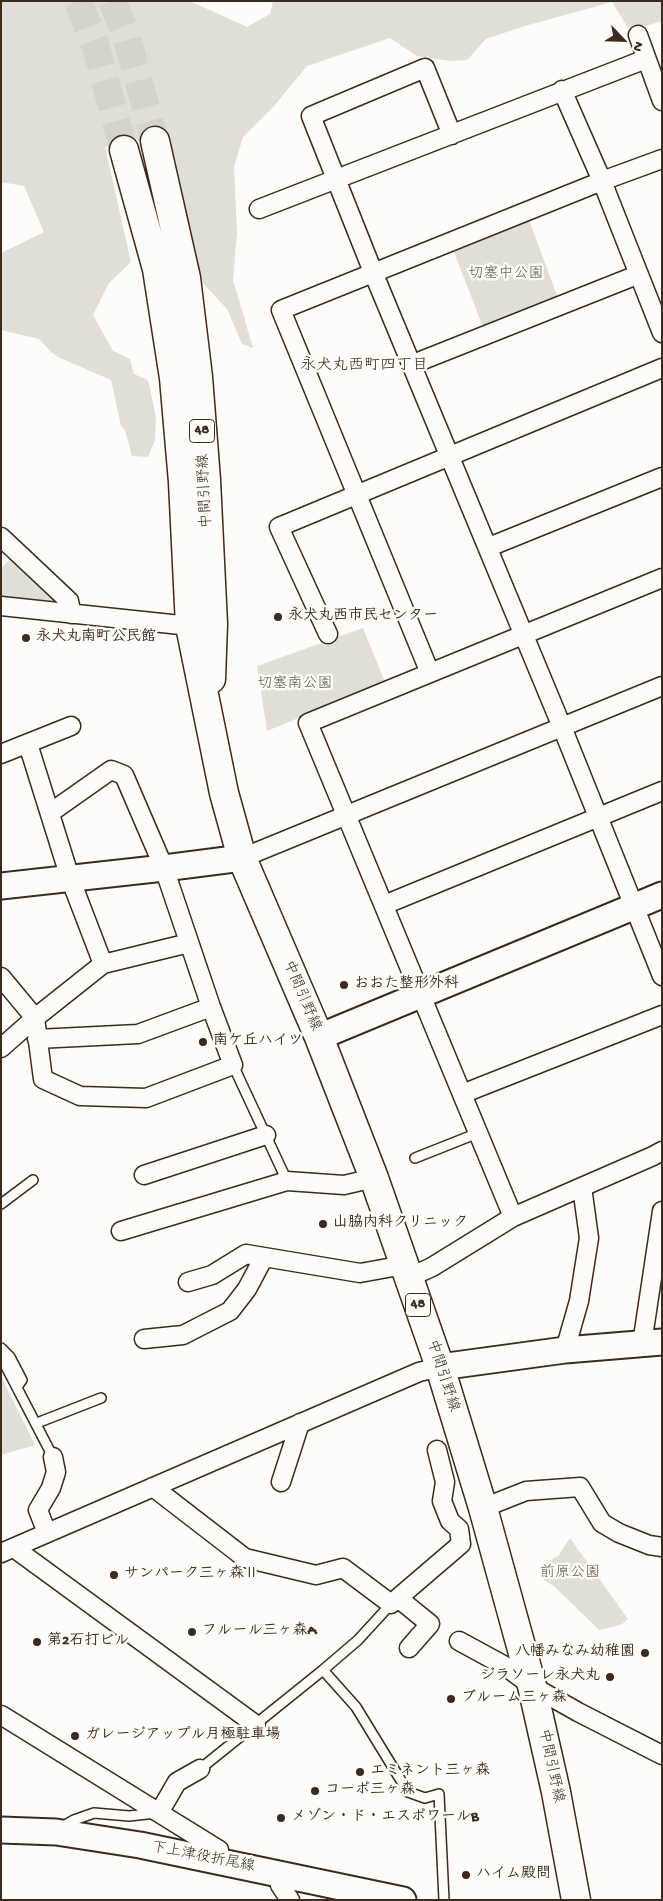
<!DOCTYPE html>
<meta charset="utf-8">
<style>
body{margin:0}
#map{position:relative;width:663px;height:1901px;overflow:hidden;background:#fdfcf7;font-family:"Gochi Hand",sans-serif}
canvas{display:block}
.frame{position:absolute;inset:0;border:2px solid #3b2a1e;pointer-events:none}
.north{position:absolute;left:598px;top:15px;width:50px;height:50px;-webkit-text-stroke:4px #fdfcf7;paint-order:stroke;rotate:114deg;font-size:14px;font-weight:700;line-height:20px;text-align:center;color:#3b2a1e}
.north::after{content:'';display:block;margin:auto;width:18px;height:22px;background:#3b2a1e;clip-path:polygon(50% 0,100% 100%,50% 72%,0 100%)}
</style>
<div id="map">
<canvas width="663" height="1901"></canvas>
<div class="frame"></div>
<div class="north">N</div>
</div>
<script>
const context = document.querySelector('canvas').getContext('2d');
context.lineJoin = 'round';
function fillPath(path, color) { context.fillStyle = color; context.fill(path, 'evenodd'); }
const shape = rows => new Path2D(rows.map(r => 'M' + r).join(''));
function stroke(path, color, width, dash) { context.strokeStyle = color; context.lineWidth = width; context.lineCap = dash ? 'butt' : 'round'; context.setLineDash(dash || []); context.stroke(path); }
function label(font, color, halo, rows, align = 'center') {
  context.font = font + ' "Gochi Hand","Klee One",sans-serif'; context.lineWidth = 5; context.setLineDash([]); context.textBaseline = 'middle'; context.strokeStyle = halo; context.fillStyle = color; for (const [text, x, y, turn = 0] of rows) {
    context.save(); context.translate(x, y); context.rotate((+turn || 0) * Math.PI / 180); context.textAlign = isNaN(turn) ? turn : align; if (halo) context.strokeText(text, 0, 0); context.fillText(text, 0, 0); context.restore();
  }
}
const green = shape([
 [1,1,190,1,247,27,270,14,273,1,662,1,662,21,630,31,612,2,525,26,486,39,467,60,450,61,417,56,390,38,307,66,274,106,243,137,234,167,237,232,233,280,253,348,242,344,227,309,201,281,170,135,105,147,131,262,109,283,93,315,113,351,130,359,134,374,148,380,156,417,155,440,148,457,132,456,125,430,121,426,111,380,58,357,51,352,39,339,1,330,1,253,44,232,24,186,1,182],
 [529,220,559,301,484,330,453,249],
 [14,556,56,595,60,607,1,600,1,568],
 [363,628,385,682,267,731,257,666],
 [1,1376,35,1445,1,1455],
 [570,1538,628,1619,621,1625,599,1630,555,1587,544,1580,540,1566,558,1556]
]);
const primaryTunnel = shape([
 [78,1,95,44,124,150],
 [112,1,126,35,155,141]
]);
const lane = shape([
 [233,1065,287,1181],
 [415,1158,478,1133],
 [1,1204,33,1180],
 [1,1348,10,1357,22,1380,17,1387],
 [1,1357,53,1457],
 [37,1423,101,1398],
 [323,1670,356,1707,408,1792,425,1798,439,1794,444,1900],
 [200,1769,323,1670,358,1640,391,1604],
 [62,1827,74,1820,94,1813,129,1816,156,1813]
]);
const street = shape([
 [638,35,662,101],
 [562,90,602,181,662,333],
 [452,135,425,68,311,116,373,272,562,727,662,976],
 [259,209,646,59],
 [413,364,637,275],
 [1,537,69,601,72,614],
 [489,547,662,477],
 [1,606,190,626],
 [328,634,279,527,662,368],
 [430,673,281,310,602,181,662,159],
 [28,744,70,878,103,964],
 [1,754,71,726],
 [242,858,662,686],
 [384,905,662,791],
 [1,977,35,1018,43,1079,80,1096,146,1098,233,1065,211,1007,164,868,124,775,111,770,50,813],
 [37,1039,138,1034,211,1007],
 [1,1048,35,1018,103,964,189,943],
 [462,1094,662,1015],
 [144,1175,266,1135],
 [513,1217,308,723,662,578],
 [121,1231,287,1181,344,1185,374,1178],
 [408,1278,432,1267,513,1217,653,1156,662,1151],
 [188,1282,212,1275,246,1254,264,1257],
 [144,1339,183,1335,230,1311,247,1289,264,1257,360,1273,404,1265],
 [642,1344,662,1211],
 [565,1350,579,1301,589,1238,582,1187],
 [281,1482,300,1423],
 [153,1487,245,1558,316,1575,343,1568,391,1604,461,1544,459,1529,450,1521,442,1501,445,1482,437,1450],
 [483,1508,526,1491,580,1487,602,1523,619,1533,649,1545,662,1547],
 [47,1533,38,1510,51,1488,56,1472,53,1457],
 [14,1548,256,1725],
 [1,1553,419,1372,440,1367],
 [398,1598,430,1624,409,1648],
 [459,1641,505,1666,532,1686,578,1712,662,1755],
 [1,1715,219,1850,220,1861],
 [159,1813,177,1782,200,1769],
 [279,1873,280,1885,290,1900]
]);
const secondary = shape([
 [1,886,164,868,242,858],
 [319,1037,662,895],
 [440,1367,565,1350,662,1342],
 [1,1830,56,1832,140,1845,403,1900]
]);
const primary = shape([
 [155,141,186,278,198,377,206,480,213,624,211,679],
 [124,150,157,269,174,378,183,482,190,626,224,793,242,858,319,1037,374,1178,440,1367,483,1508,532,1686,556,1792,576,1900]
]);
const markers = [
 [278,617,5,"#3b2a1e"],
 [26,638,5,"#3b2a1e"],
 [344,985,5,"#3b2a1e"],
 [203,1042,5,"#3b2a1e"],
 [323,1224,5,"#3b2a1e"],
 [114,1575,5,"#3b2a1e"],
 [192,1632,5,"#3b2a1e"],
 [37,1642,5,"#3b2a1e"],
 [645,1653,5,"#3b2a1e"],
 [610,1677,5,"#3b2a1e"],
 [451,1699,5,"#3b2a1e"],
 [75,1736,5,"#3b2a1e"],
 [360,1772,5,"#3b2a1e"],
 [315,1791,5,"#3b2a1e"],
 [281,1818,5,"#3b2a1e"],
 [466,1875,5,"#3b2a1e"]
];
const shields = [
 [202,431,25],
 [418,1305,25]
];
const shieldNames = [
 ["48",202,431],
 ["48",418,1305]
];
const parkNames = [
 ["切塞中公園",506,275],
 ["切塞南公園",295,685],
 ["前原公園",570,1574]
];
const streetNames = [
 ["中間引野線",206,491,-93],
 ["中間引野線",301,996,67],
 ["中間引野線",442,1376,72],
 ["中間引野線",550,1766,78],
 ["下上津役折尾線",203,1858,11]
];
const poiNames = [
 ["永犬丸西市民センター",288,617],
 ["永犬丸南町公民館",36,638],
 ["おおた整形外科",354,985],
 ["南ケ丘ハイツ",213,1042],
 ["山脇内科クリニック",333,1224],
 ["サンパーク三ヶ森Ⅱ",124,1575],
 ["フルール三ヶ森A",202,1632],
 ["第2石打ビル",47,1642],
 ["八幡みなみ幼稚園",635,1653,"right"],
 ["ジラソーレ永犬丸",600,1677,"right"],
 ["ブルーム三ヶ森",461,1699],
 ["ガレージアップル月極駐車場",85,1736],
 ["エミネント三ヶ森",370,1772],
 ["コーポ三ヶ森",325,1791],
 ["メゾン・ド・エスポワールB",291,1818],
 ["ハイム殿問",476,1875]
];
const neighbourhoodNames = [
 ["永犬丸西町四丁目",364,367]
];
fillPath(green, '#e1ded7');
stroke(primaryTunnel, '#d6d2cc', 28, [28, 14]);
stroke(lane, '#3b2a1e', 12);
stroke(street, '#3b2a1e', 21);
stroke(secondary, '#3b2a1e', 29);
stroke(primary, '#3b2a1e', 31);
stroke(lane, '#fdfcf7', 9);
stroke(street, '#fdfcf7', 18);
stroke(secondary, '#fdfcf7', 25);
stroke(primary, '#fdfcf7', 28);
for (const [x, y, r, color] of markers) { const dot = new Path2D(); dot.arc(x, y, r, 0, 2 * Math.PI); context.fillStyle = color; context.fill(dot); stroke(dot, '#fdfcf7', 2); }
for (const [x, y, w] of shields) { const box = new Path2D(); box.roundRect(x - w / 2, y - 11.5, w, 23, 4); context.fillStyle = '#fdfcf7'; context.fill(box); stroke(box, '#3b2a1e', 1); }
label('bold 14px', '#3b2a1e', null, shieldNames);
label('15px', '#64574c', '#fdfcf7', parkNames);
label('15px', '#3b2a1e', '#fdfcf7', streetNames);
label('bold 15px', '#3b2a1e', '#fdfcf7', poiNames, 'left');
label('16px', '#3b2a1e', '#fdfcf7', neighbourhoodNames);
</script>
